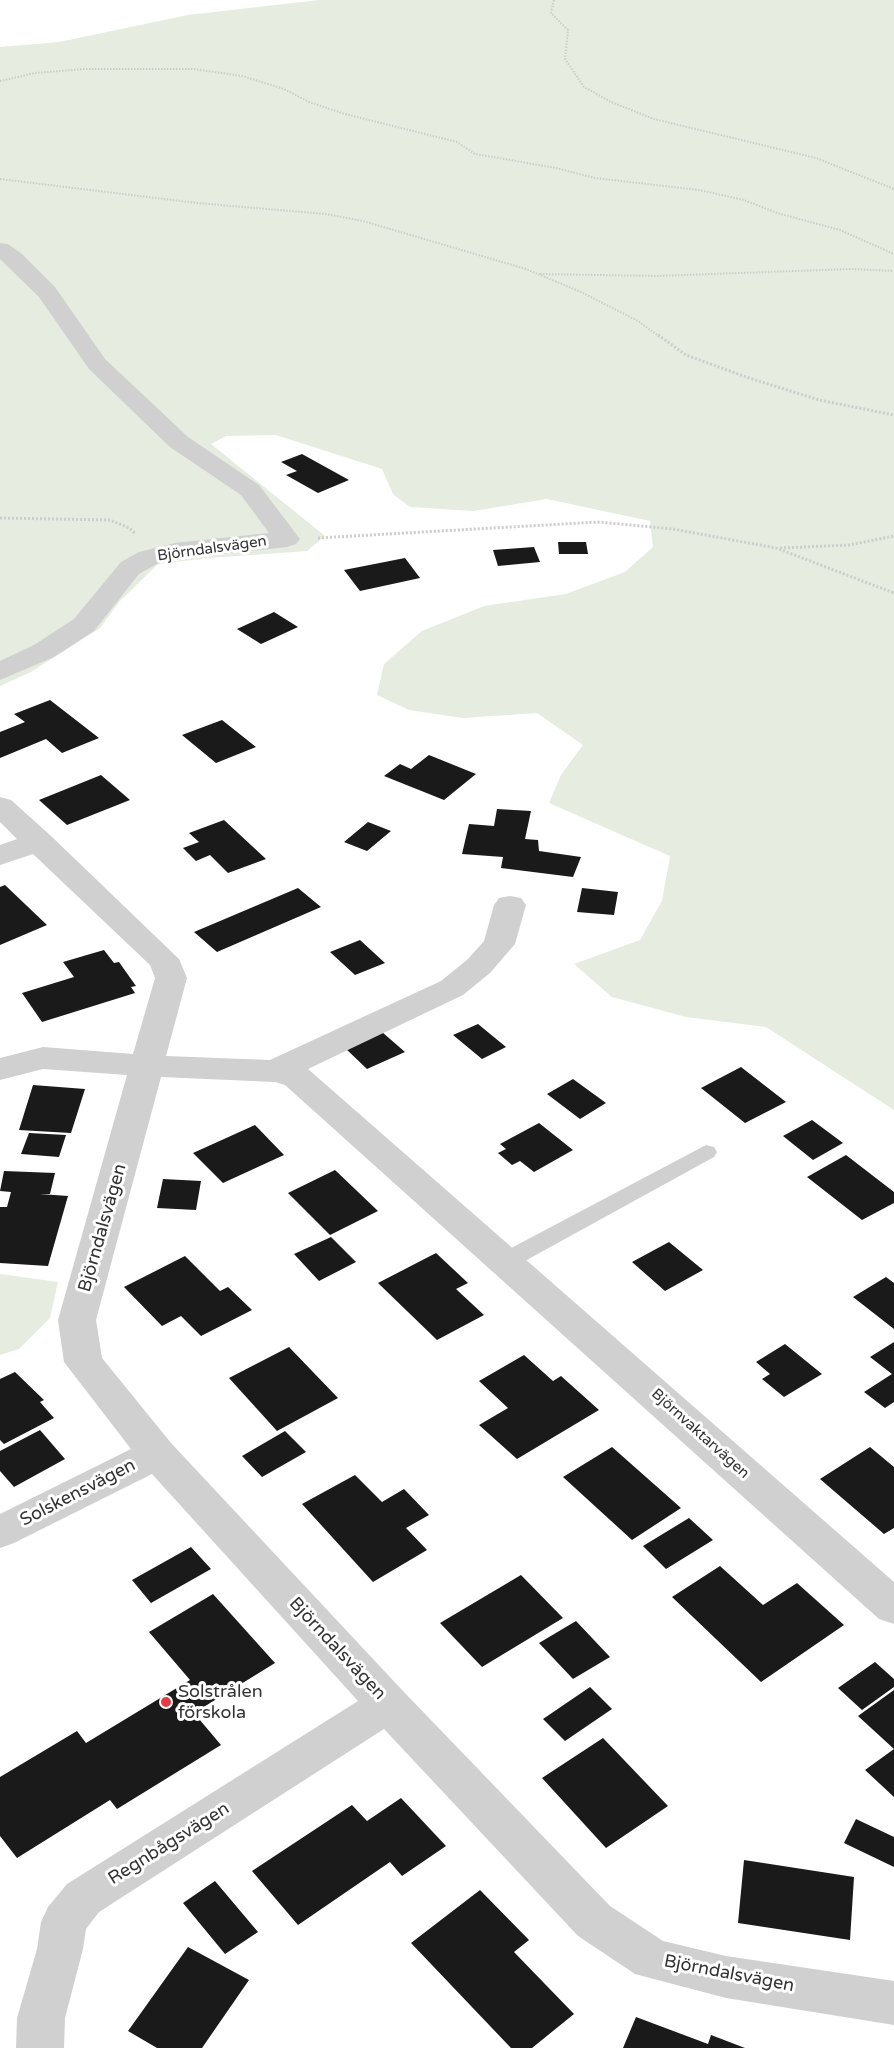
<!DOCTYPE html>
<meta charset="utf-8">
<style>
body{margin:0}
canvas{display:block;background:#fff}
</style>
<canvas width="894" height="2048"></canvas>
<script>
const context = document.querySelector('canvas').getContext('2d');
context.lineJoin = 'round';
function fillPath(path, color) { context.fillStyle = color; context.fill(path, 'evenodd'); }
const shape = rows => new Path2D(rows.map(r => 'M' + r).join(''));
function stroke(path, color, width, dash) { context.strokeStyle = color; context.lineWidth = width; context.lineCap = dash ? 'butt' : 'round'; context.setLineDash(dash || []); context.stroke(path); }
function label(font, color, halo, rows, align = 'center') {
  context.font = font + ' "Varela Round",sans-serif'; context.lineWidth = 6; context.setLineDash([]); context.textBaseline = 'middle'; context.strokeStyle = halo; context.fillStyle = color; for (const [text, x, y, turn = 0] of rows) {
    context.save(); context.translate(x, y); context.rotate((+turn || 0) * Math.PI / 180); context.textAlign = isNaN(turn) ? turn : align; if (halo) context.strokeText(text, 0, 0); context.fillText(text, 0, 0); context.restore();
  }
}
const green = shape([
 [319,0,894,0,894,1110,766,1027,686,1017,612,997,574,964,640,940,662,901,670,856,549,803,561,775,583,745,537,713,463,718,409,710,377,695,384,664,422,631,484,606,566,594,625,572,653,547,650,521,547,499,473,511,410,507,393,494,382,469,276,435,226,436,211,444,325,536,307,551,208,558,158,564,120,601,100,628,31,672,0,686,0,47,59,42,188,15],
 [0,1274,58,1282,50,1318,19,1349,0,1355]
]);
const building = shape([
 [302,454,349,480,318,493,286,475,297,471,281,462],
 [558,542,586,542,588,554,559,554],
 [534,547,540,562,498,566,493,550],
 [405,558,420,578,360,591,344,570],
 [274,612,298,627,261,644,237,629],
 [50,700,99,738,62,753,46,739,0,758,0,732,25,722,14,714],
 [222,720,256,747,216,763,182,735],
 [429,755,476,774,444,800,384,776,400,764,411,769],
 [101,775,130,800,67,825,39,800],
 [497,809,531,811,525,839,538,840,539,851,581,857,573,877,501,868,503,857,462,854,469,824,494,826],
 [224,820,266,859,228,873,210,855,196,861,183,848,199,842,189,833],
 [368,822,391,831,367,851,344,842],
 [5,885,47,925,0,945,0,887],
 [298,888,321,907,217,952,194,932],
 [582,888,618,892,614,915,577,912],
 [360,940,385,963,355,975,330,952],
 [104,950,114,963,119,962,136,986,131,987,135,993,42,1022,22,993,74,977,63,962],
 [478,1024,506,1047,482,1059,453,1035],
 [382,1032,405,1052,367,1069,345,1048],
 [741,1067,786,1102,745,1123,701,1088],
 [573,1079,606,1103,580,1119,547,1094],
 [33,1085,85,1089,71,1133,19,1130],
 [812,1120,843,1143,813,1160,783,1136],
 [539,1123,573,1150,534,1172,520,1161,512,1165,498,1153,506,1149,500,1144],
 [255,1125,284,1155,223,1183,193,1153],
 [29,1133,66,1135,59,1157,21,1154],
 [846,1155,894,1192,894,1203,862,1220,807,1177],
 [335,1170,378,1211,330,1235,288,1193],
 [4,1171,55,1173,50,1194,40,1194,68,1196,48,1266,0,1263,0,1207,7,1207,11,1192,0,1191],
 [163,1179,201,1181,196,1210,157,1208],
 [331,1237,356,1262,319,1281,294,1254],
 [669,1242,703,1270,665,1291,632,1262],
 [436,1253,468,1283,456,1289,484,1315,437,1340,378,1283],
 [185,1256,220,1291,228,1287,252,1310,201,1336,181,1316,162,1326,124,1287],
 [886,1277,894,1283,894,1329,853,1297],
 [894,1342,894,1402,885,1408,864,1392,892,1374,870,1357],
 [785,1344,822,1374,784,1397,762,1379,770,1374,756,1362],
 [289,1347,338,1398,277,1431,229,1378],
 [524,1355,553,1381,561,1376,599,1410,517,1459,479,1425,508,1408,479,1381],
 [15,1372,44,1400,40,1402,54,1418,4,1444,0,1440,0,1379],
 [40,1430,65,1459,14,1487,0,1471,0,1451],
 [285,1431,306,1452,262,1477,242,1456],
 [612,1447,681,1508,632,1540,563,1477],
 [870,1447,894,1467,894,1528,884,1534,820,1479],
 [355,1475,382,1502,404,1489,429,1515,406,1528,427,1550,373,1582,302,1504],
 [689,1518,713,1540,666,1569,643,1546],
 [191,1547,211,1569,151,1603,132,1580],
 [720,1566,763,1605,797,1583,844,1625,761,1682,672,1597],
 [521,1575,563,1618,482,1667,440,1623],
 [213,1594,275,1663,194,1713,221,1745,117,1809,110,1800,17,1858,0,1836,0,1777,77,1731,86,1743,190,1680,149,1632],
 [576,1621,610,1657,573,1679,539,1643],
 [875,1662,894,1679,894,1687,862,1710,838,1688],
 [590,1687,612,1709,565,1741,543,1719],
 [894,1690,894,1797,865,1770,894,1749,858,1716],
 [603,1738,668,1806,606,1848,542,1778],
 [401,1798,446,1846,402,1876,390,1862,298,1925,252,1871,352,1805,367,1821],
 [856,1819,894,1837,894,1867,844,1843],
 [744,1860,854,1877,850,1940,738,1923],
 [215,1881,258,1932,225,1954,183,1903],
 [480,1890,529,1940,514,1952,574,2014,532,2048,511,2048,411,1943],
 [188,1947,249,1980,202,2048,157,2048,128,2031],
 [636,2017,708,2044,711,2035,745,2048,623,2048]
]);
const pathFar1 = shape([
 [554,0,551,13,568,30,565,59,584,87,611,102,654,119,816,158,894,189],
 [0,81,35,73,84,69,194,69,242,76,284,89,309,102,345,114,457,142,475,154,556,168,595,178,699,190,744,200,777,213,840,230,894,254],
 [0,179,197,203,326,214,363,221,526,269,581,292,638,321,660,337],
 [540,274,657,276,851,269,894,271]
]);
const path = shape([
 [658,335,686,355,746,377,819,400,894,415],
 [0,518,110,520,129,528,136,534],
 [318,538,598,522,673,529,776,548,894,593],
 [780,548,849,545,894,536]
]);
const lane = shape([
 [706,1145,714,1147,717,1152,714,1157,514,1267,506,1269,498,1267,494,1261,498,1255,706,1145]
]);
const street = shape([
 [0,243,8,244,22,254,55,287,105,359,188,437,259,485,300,539,296,544,287,547,176,559,157,564,139,574,94,631,54,657,0,680,0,661,34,645,74,619,121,562,139,552,175,543,269,533,241,495,170,447,89,369,39,297,0,259,0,243],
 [0,797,11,800,50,835,179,959,187,978,166,1056,270,1060,441,981,468,959,484,941,494,905,499,898,510,896,521,898,526,905,515,944,490,973,463,995,308,1069,894,1582,894,1624,879,1619,285,1085,275,1082,161,1077,96,1320,102,1358,171,1443,403,1691,610,1906,663,1941,726,1956,894,1981,894,2025,726,1998,635,1974,578,1936,384,1729,99,1912,86,1929,83,1949,65,2018,64,2048,16,2048,17,2018,37,1949,41,1922,48,1907,67,1884,358,1701,152,1474,14,1543,0,1548,0,1514,131,1449,64,1362,58,1320,127,1075,43,1069,0,1080,0,1058,43,1047,133,1054,155,978,150,965,33,854,0,865,0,845,17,839,0,822,0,797]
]);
const markers = [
 [166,1702,6,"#e63946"]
];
const streetNames = [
 ["Björndalsvägen",212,549,-8],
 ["Björnvaktarvägen",700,1434,42]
];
const nearStreetnames = [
 ["Björndalsvägen",103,1228,-74],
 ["Solskensvägen",78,1493,-27],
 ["Björndalsvägen",337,1649,47],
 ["Regnbågsvägen",169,1844,-32],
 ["Björndalsvägen",729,1974,11]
];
const nearPoinames = [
 ["Solstrålen",178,1692],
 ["förskola",178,1713]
];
fillPath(green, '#e6ecdf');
fillPath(building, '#1a1a1a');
stroke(pathFar1, '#cdcdcd', 2, [1.5, 1.5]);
stroke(path, '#cdcdcd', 3, [2, 2]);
fillPath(lane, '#d0d0d0');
fillPath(street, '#d0d0d0');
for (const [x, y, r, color] of markers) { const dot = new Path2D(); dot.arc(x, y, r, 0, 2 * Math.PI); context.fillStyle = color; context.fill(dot); stroke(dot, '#fff', 2); }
label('15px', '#333', '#fff', streetNames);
label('18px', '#333', '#fff', nearStreetnames);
label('18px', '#333', '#fff', nearPoinames, 'left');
</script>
